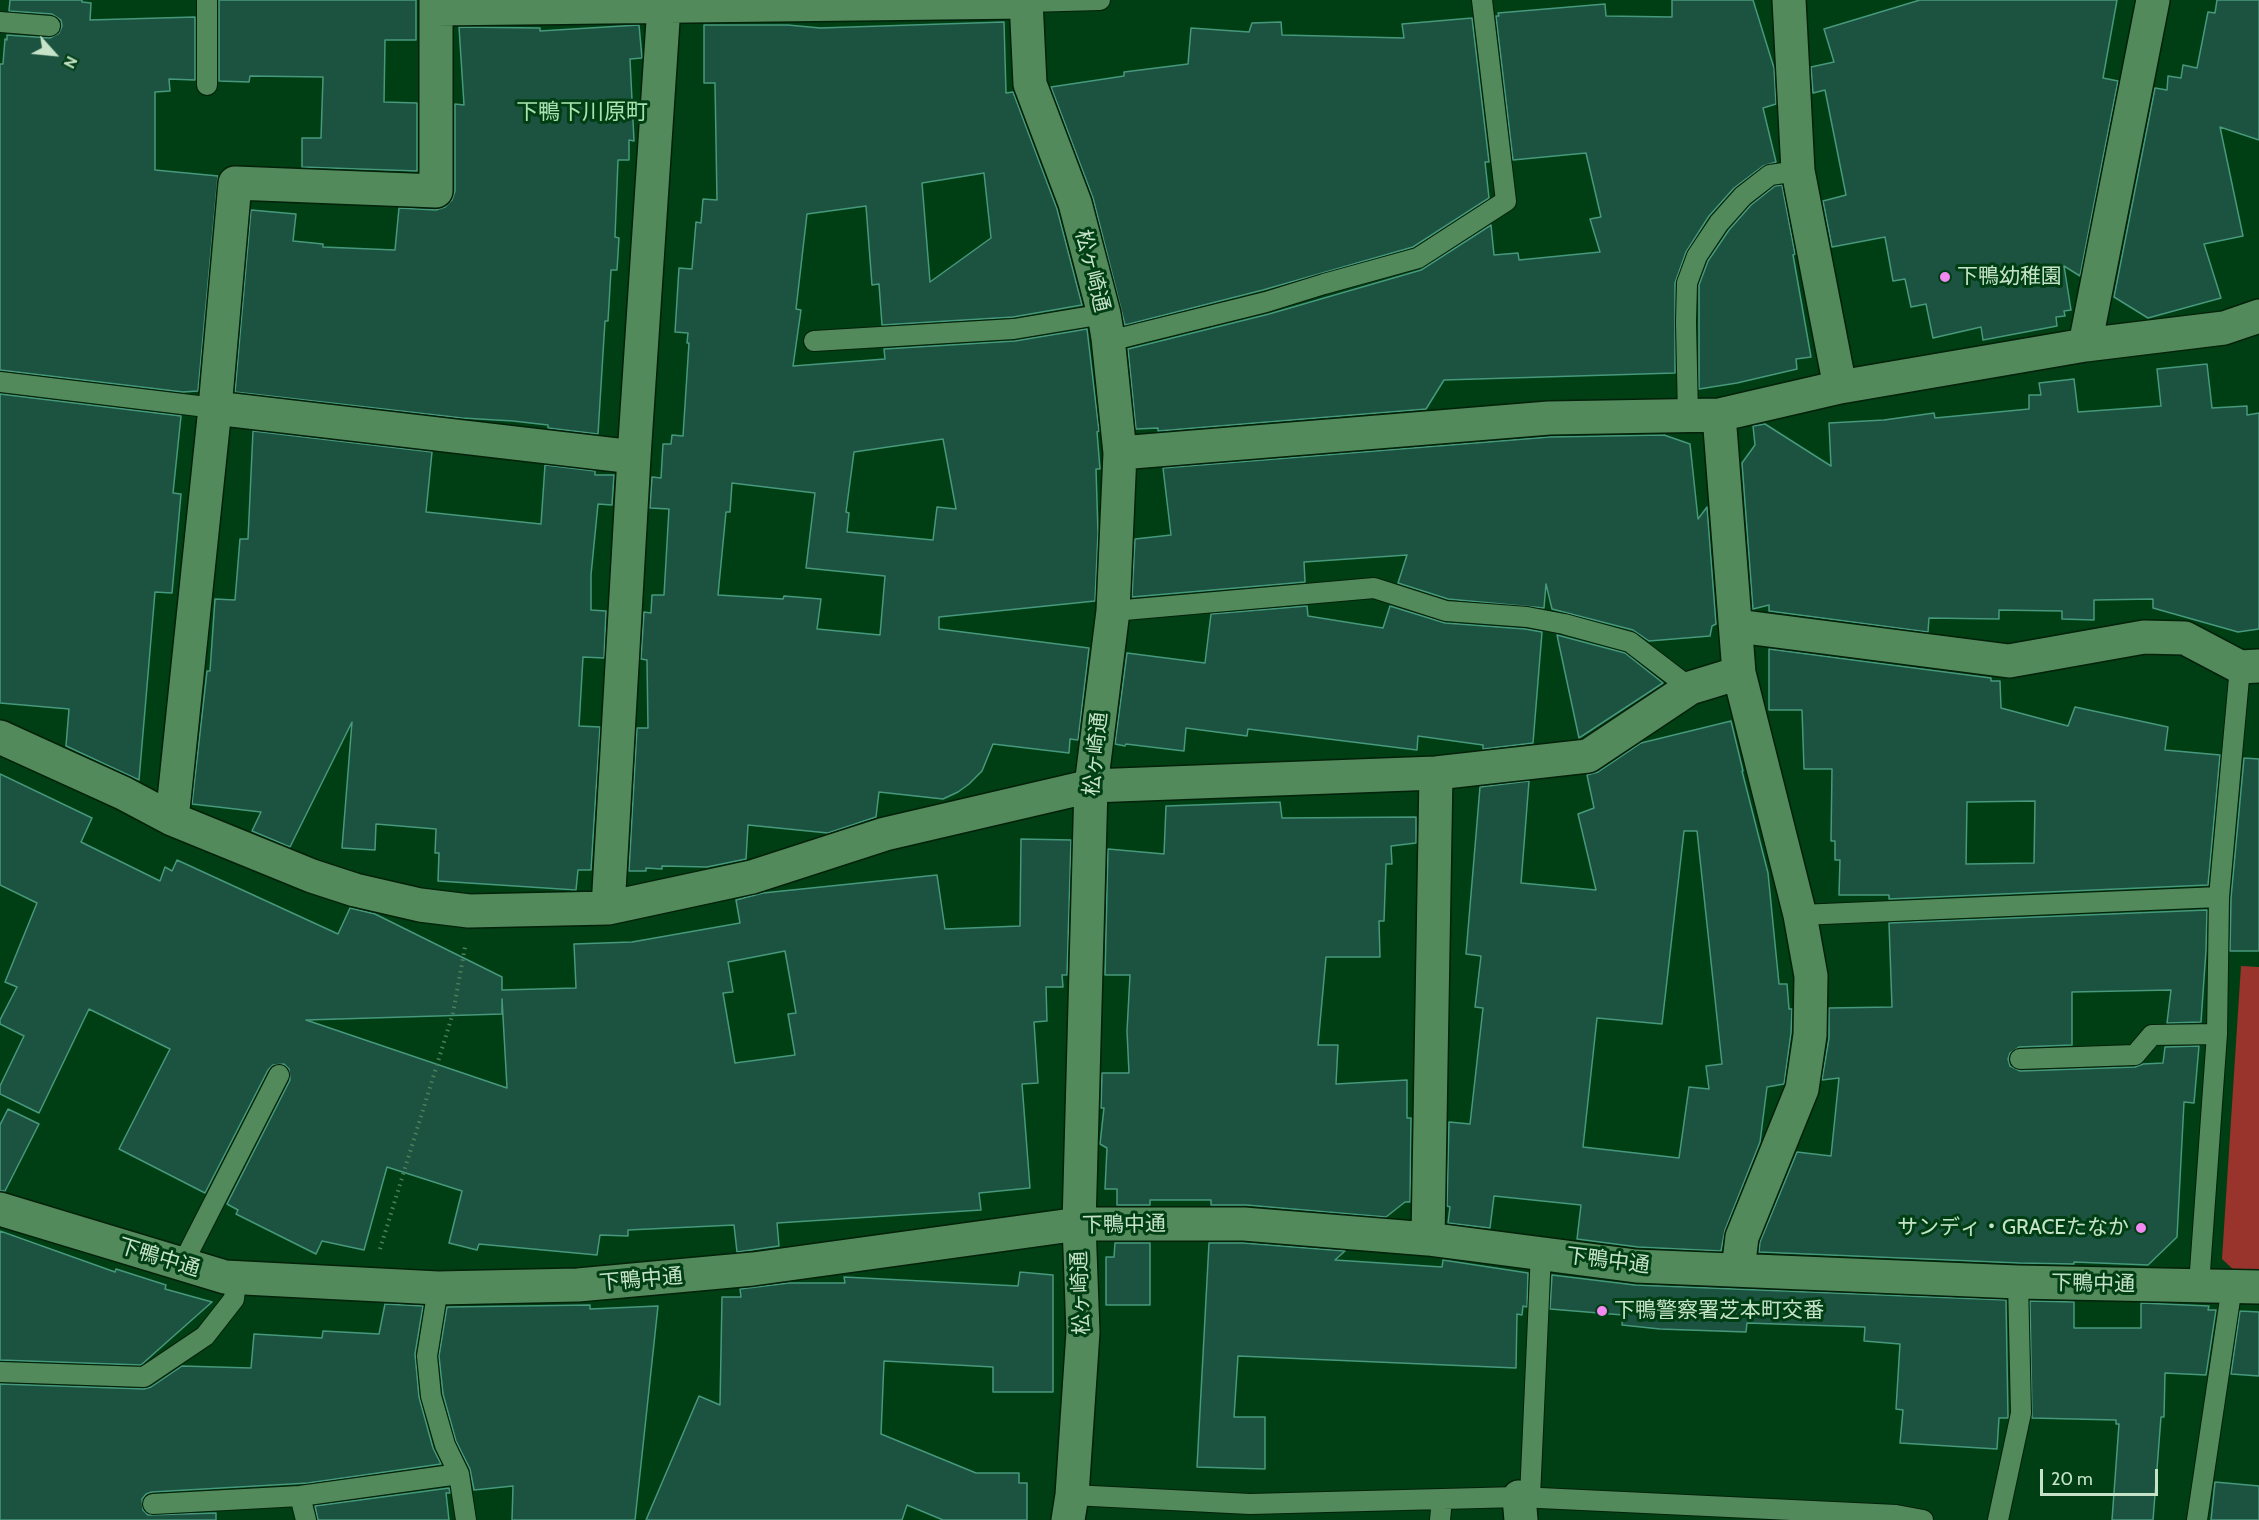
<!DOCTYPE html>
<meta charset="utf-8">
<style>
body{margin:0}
#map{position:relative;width:2259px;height:1520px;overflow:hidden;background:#003f14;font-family:Cabin,sans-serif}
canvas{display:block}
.north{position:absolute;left:24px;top:24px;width:60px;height:60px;-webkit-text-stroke:4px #003f14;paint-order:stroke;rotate:117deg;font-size:16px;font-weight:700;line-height:24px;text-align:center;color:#c6e3c9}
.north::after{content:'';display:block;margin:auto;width:21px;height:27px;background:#c6e3c9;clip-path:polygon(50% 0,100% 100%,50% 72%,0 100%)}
.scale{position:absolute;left:2040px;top:1469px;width:118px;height:27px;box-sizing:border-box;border:3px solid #c6e3c9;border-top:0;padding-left:8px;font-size:18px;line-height:21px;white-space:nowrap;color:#c6e3c9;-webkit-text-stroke:4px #003f14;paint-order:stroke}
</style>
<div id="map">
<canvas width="2259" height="1520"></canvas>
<div class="north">N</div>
<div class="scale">20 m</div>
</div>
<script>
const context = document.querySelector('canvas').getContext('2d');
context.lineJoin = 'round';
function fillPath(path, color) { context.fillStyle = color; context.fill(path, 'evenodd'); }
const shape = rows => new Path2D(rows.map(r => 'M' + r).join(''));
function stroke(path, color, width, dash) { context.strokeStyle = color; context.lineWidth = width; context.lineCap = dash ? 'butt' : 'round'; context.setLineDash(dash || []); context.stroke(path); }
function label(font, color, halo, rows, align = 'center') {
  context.font = font + ' Cabin,"Noto Sans JP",sans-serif'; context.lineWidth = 6; context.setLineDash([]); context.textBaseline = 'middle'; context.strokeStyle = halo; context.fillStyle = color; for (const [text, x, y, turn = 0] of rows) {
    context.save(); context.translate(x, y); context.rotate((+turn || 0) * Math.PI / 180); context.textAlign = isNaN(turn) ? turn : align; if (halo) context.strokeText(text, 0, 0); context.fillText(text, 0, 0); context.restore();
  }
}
const green = shape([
 [2241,966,2259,967,2259,1273,2236,1272,2222,1259]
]);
const building = shape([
 [10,0,82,0,82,2,91,3,90,20,195,17,195,80,169,79,170,91,155,92,155,170,218,176,198,391,183,392,0,370,0,64,3,64,5,39,7,40,7,35,50,38,59,33,62,26,61,20,52,14,9,11,10,0],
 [219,0,416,0,416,40,385,40,384,102,417,103,417,171,302,167,302,138,321,138,323,77,250,76,249,82,219,81,219,0],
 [1672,0,1753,0,1774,68,1776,104,1763,108,1776,162,1763,166,1734,188,1709,216,1686,252,1675,283,1675,373,1444,380,1426,409,1158,431,1158,428,1136,429,1128,349,1269,314,1421,270,1491,225,1494,255,1518,253,1519,260,1600,252,1590,219,1601,217,1586,153,1513,160,1496,16,1499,16,1498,13,1605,4,1606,16,1672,17,1672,0],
 [1920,0,2117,0,2103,78,2118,81,2080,276,2064,266,2071,310,2064,311,2065,316,2056,317,2057,326,1983,340,1981,327,1933,338,1926,304,1911,307,1905,279,1893,281,1885,237,1832,247,1823,201,1846,195,1825,90,1813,93,1811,67,1834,62,1824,29,1920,0],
 [2217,0,2259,0,2259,140,2220,127,2243,236,2204,244,2221,298,2148,318,2114,297,2155,88,2167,90,2168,76,2181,78,2183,65,2197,68,2208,12,2215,13,2217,0],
 [1472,18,1489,162,1485,162,1489,198,1413,247,1263,290,1125,325,1093,198,1051,87,1124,76,1124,72,1188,64,1191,28,1249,32,1252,23,1281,22,1282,35,1404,38,1402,24,1472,18],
 [1004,22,1006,93,1013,92,1057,209,1082,305,1013,317,882,325,879,284,872,285,866,206,807,214,796,309,801,310,793,366,885,359,884,349,1015,341,1087,329,1099,431,1097,432,1100,469,1096,469,1098,533,1095,601,939,617,939,629,1089,648,1078,740,1070,739,1069,753,993,744,982,771,969,784,958,792,943,799,879,792,876,817,828,833,748,825,746,859,707,867,662,866,662,869,646,868,646,871,629,871,637,728,648,728,647,660,641,659,644,612,651,613,652,595,664,595,669,509,650,508,652,477,661,478,663,444,671,444,672,435,683,436,689,343,687,343,688,333,675,332,679,268,692,269,696,222,701,223,703,199,717,200,715,83,704,83,704,25,788,25,820,28,1004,22],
 [984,173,991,238,930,282,922,183,984,173],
 [943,439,956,509,937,507,933,540,847,532,849,513,846,512,854,452,943,439],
 [732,483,815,493,806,568,885,576,880,635,817,629,821,599,784,596,783,599,718,595,726,512,730,512,732,483],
 [639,25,642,58,630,59,634,141,629,140,629,160,618,160,615,237,619,238,617,270,611,270,608,321,605,321,598,434,548,428,548,425,513,421,462,418,235,392,251,210,296,214,293,241,323,244,323,247,395,250,399,208,436,210,445,207,452,200,455,191,455,104,464,105,459,27,540,28,540,31,639,25],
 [1782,185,1795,254,1793,255,1811,357,1796,359,1797,369,1737,383,1699,389,1699,285,1708,261,1729,230,1751,205,1775,186,1782,185],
 [2207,364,2212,408,2247,406,2247,415,2259,413,2259,629,2238,632,2153,608,2153,599,2094,600,2094,620,2062,619,2062,611,1999,610,1999,619,1929,618,1928,632,1769,611,1769,605,1753,609,1742,463,1755,445,1753,426,1765,424,1831,466,1829,423,1884,420,1934,413,1935,418,2029,409,2029,395,2041,395,2039,383,2074,379,2078,412,2161,406,2157,369,2207,364],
 [0,394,181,416,173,493,181,494,172,593,155,592,139,780,66,746,69,709,0,703,0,394],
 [253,431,432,452,426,512,541,524,545,465,595,471,595,475,614,475,612,505,598,504,591,575,591,610,606,611,604,658,583,657,579,726,600,727,591,870,578,870,576,890,438,881,439,853,435,853,436,829,376,824,375,850,342,848,352,722,290,847,252,831,261,812,192,804,207,671,210,671,215,599,235,600,240,539,248,539,253,431],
 [1664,435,1690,444,1698,519,1707,507,1716,624,1712,626,1710,636,1649,641,1633,630,1552,609,1546,584,1544,608,1448,599,1398,583,1407,555,1304,562,1305,582,1132,597,1135,539,1171,535,1163,468,1550,437,1664,435],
 [1307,606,1308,616,1383,628,1390,606,1445,623,1525,629,1542,632,1533,743,1483,749,1483,745,1418,736,1417,750,1248,729,1247,736,1186,728,1184,751,1126,744,1125,746,1115,744,1127,653,1205,663,1211,614,1307,606],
 [1557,635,1625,653,1663,683,1579,738,1557,635],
 [1769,649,1991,678,1991,681,2000,681,2001,708,2068,726,2075,707,2168,727,2165,750,2220,755,2208,885,1889,899,1889,895,1839,895,1840,860,1835,860,1835,841,1831,841,1832,769,1804,769,1802,710,1769,710,1769,649],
 [2035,801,2034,863,1966,864,1967,802,2035,801],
 [1731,721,1743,771,1742,771,1768,873,1779,984,1787,984,1789,1009,1792,1009,1791,1033,1784,1084,1767,1087,1760,1142,1725,1230,1721,1251,1638,1247,1577,1239,1581,1205,1494,1196,1490,1228,1448,1223,1450,1207,1447,1206,1449,1122,1470,1124,1483,1008,1475,1007,1481,956,1466,954,1480,787,1529,781,1521,883,1596,890,1578,814,1594,808,1587,775,1598,772,1641,743,1731,721],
 [1684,831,1697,831,1722,1064,1706,1066,1709,1089,1689,1087,1679,1158,1583,1147,1597,1018,1662,1024,1684,831],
 [2244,758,2259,759,2259,951,2230,951,2231,898,2244,758],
 [0,774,92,818,81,842,160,881,165,867,172,871,177,860,338,934,350,908,375,914,502,977,502,990,576,988,574,944,632,942,740,923,736,900,763,893,937,875,945,929,1020,926,1021,839,1071,840,1067,975,1062,975,1063,987,1046,987,1047,1021,1034,1022,1038,1083,1022,1084,1030,1188,979,1193,981,1210,777,1223,779,1246,737,1252,734,1225,628,1230,628,1236,600,1235,597,1255,479,1244,477,1250,449,1243,462,1191,387,1167,364,1250,322,1241,316,1254,236,1214,238,1210,227,1204,290,1080,289,1069,284,1064,273,1065,268,1070,205,1193,119,1149,170,1049,89,1009,39,1113,0,1094,0,1086,24,1036,0,1024,0,1020,17,987,5,982,37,903,0,885,0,774],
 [785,951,796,1013,788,1014,795,1055,735,1063,723,993,733,992,728,962,785,951],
 [502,999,507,1088,306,1020,502,1014,502,999],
 [1280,802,1282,818,1416,817,1416,843,1391,846,1392,864,1386,864,1384,921,1379,921,1380,957,1326,957,1318,1045,1338,1045,1336,1084,1407,1080,1407,1118,1411,1118,1410,1202,1405,1202,1386,1217,1246,1205,1211,1205,1211,1200,1150,1200,1150,1205,1117,1205,1117,1189,1105,1189,1107,1148,1100,1144,1104,1108,1101,1108,1102,1073,1129,1073,1127,1031,1130,975,1105,975,1108,849,1164,854,1166,806,1280,802],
 [2207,910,2206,950,2201,1022,2167,1023,2171,990,2072,992,2072,1045,2019,1047,2010,1053,2008,1059,2010,1066,2020,1071,2135,1067,2143,1064,2163,1063,2165,1047,2199,1046,2194,1103,2184,1102,2177,1237,2148,1265,2074,1262,2074,1264,2019,1263,1759,1252,1760,1242,1797,1152,1831,1156,1839,1078,1822,1080,1829,1038,1829,1008,1892,1007,1889,923,2207,910],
 [8,1109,39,1124,5,1191,0,1191,0,1125,8,1109],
 [0,1231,115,1272,116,1269,166,1285,165,1289,212,1302,141,1365,0,1360,0,1231],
 [1115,1243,1150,1243,1150,1305,1106,1305,1106,1257,1114,1257,1115,1243],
 [1209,1243,1243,1243,1345,1251,1335,1260,1442,1267,1443,1260,1528,1273,1527,1307,1523,1306,1522,1315,1517,1314,1516,1368,1238,1356,1234,1417,1265,1417,1265,1469,1197,1467,1209,1243],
 [1020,1272,1053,1275,1053,1392,993,1392,993,1367,884,1361,881,1434,976,1473,1019,1473,1019,1483,1027,1483,1027,1520,943,1520,907,1505,902,1520,646,1520,699,1396,720,1405,722,1297,741,1297,740,1289,789,1283,845,1283,844,1277,1018,1286,1020,1272],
 [1552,1275,1635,1285,2006,1300,2008,1418,1999,1418,1997,1449,1900,1443,1903,1410,1896,1409,1900,1344,1864,1341,1865,1327,1747,1323,1746,1332,1660,1329,1622,1325,1623,1315,1550,1309,1552,1275],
 [2030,1301,2074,1302,2074,1328,2141,1328,2141,1303,2209,1306,2208,1310,2216,1310,2206,1375,2165,1373,2164,1417,2161,1417,2153,1520,2112,1520,2119,1424,2116,1424,2116,1420,2032,1418,2030,1301],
 [385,1304,423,1306,415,1354,419,1397,433,1448,441,1464,308,1483,152,1492,146,1494,142,1499,143,1510,148,1515,216,1513,216,1520,0,1520,0,1384,144,1389,151,1387,182,1366,251,1368,254,1334,322,1338,323,1331,379,1334,385,1304],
 [590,1305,590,1309,658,1306,635,1520,512,1520,513,1486,474,1490,470,1469,456,1441,443,1394,439,1356,447,1307,590,1305],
 [2240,1311,2259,1312,2259,1376,2231,1374,2240,1311],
 [2215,1482,2259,1486,2259,1520,2211,1520,2215,1482],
 [449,1488,450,1493,446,1493,449,1520,318,1520,315,1506,449,1488]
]);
const path = shape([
 [380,1249,453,1013,465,947]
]);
const service = shape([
 [1027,2,1100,0],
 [0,22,50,26],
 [207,85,207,0],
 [1108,338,1125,337,1266,302,1324,284,1418,258,1506,201,1482,0],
 [814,341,1014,329,1104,314],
 [0,382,215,408],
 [1688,417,1686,322,1687,283,1697,256,1719,223,1743,196,1770,175,1798,171],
 [1113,611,1374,588,1446,611,1527,617,1564,624,1630,642,1690,688],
 [1800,915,2219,897],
 [2020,1059,2135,1055,2152,1035,2217,1034],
 [182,1265,279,1075],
 [2199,1285,2217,1034,2219,897,2240,667],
 [438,1288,427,1356,431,1396,445,1445,459,1474,466,1520],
 [0,1372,144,1377,205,1336,234,1299,236,1278],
 [1072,1495,1250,1504,1519,1497,1896,1515,1923,1520],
 [300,1496,306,1520],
 [1530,1497,1541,1252],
 [153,1504,300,1496,459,1474],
 [1440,1520,1442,1499],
 [1998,1520,2021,1413,2018,1282],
 [2197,1520,2232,1286]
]);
const minor = shape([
 [1026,0,1030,84,1075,203,1104,314,1108,338,1120,453,1113,611,1091,786,1079,1224,1083,1332,1072,1495,1068,1520],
 [1789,0,1798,171,1840,387],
 [436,9,1027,2],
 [2085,345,2153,0],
 [215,408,634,457],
 [1719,415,1739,673,1800,915,1811,976,1810,1035,1802,1089,1742,1237,1738,1270],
 [1120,453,1549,418,1719,415,1840,387,2085,345,2224,328,2259,316],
 [1737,626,2009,661,2144,637,2185,638,2240,667,2259,666],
 [0,737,123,793,172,819,312,876,355,890,420,905,469,911,608,908,752,877,885,834,1091,786,1436,773,1588,756,1690,688,1739,673],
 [172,819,215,408,235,183,436,191,436,0],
 [608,908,634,457,664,6],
 [0,1209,225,1277,438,1288,578,1285,753,1269,1079,1224,1244,1224,1428,1239,1636,1266,2018,1282,2259,1287],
 [1428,1239,1436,773],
 [1519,1497,1521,1520]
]);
const markers = [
 [1945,277,6,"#f389f1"],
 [2141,1228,6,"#f389f1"],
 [1602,1311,6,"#f389f1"]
];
const streetNames = [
 ["松ヶ崎通",1092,271,76],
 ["松ヶ崎通",1096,754,-84],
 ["下鴨中通",1124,1225,-1],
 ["下鴨中通",159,1258,17],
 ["下鴨中通",1608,1261,7],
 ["下鴨中通",641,1280,-5],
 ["下鴨中通",2093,1284,1],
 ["松ヶ崎通",1081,1293,-92]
];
const poiNames = [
 ["下鴨幼稚園",1957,277],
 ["サンディ・GRACEたなか",2129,1228,"right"],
 ["下鴨警察署芝本町交番",1614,1311]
];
const neighbourhoodNames = [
 ["下鴨下川原町",582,113]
];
fillPath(green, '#99342c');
fillPath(building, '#1c5240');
stroke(building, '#47997d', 1.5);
stroke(service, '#04210a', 22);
stroke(minor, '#04210a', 36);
stroke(path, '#4d7f5b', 4, [1.5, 4.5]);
stroke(service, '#528a5b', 20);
stroke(minor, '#528a5b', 33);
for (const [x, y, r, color] of markers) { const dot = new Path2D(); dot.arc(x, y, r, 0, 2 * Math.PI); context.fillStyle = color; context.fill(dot); stroke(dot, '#003f14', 2); }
label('21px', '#c6e3c9', '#003f14', streetNames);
label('21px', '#c6e3c9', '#003f14', poiNames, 'left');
label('22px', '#a8e3af', '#003f14', neighbourhoodNames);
</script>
